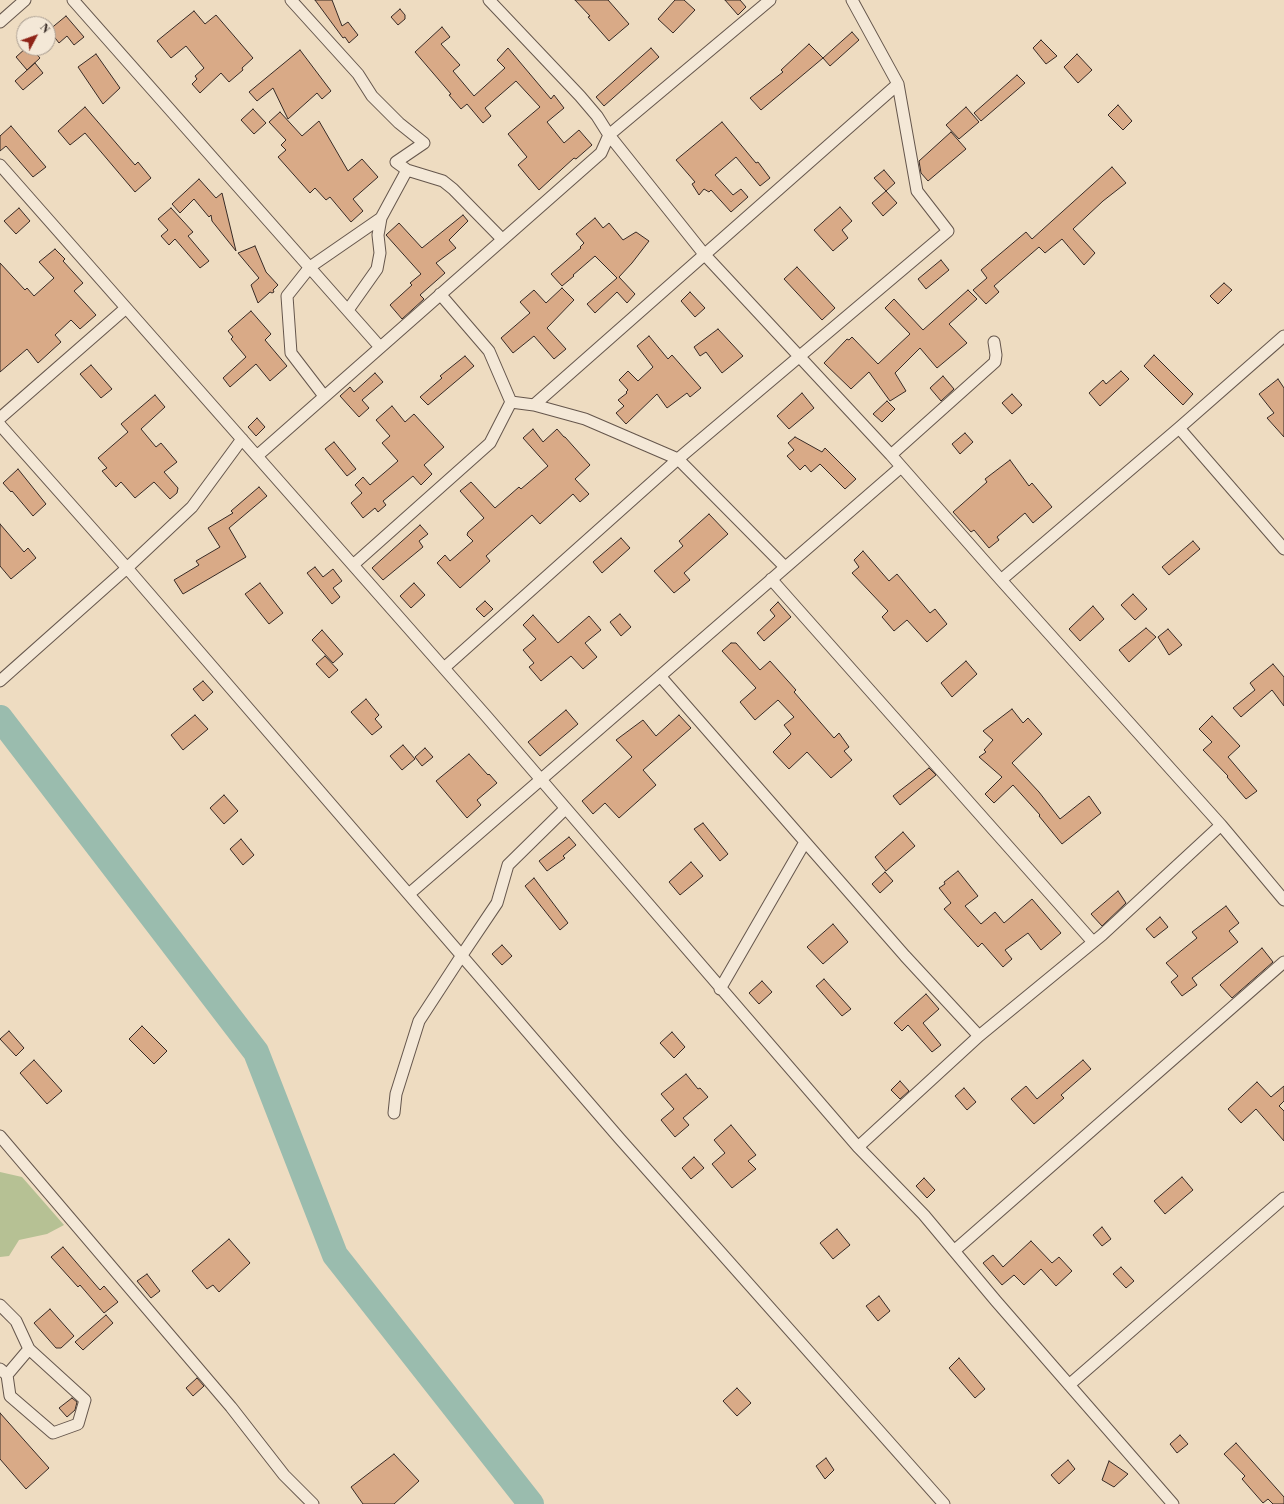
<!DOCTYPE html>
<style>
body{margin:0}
#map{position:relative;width:1284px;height:1504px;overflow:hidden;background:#eedcc1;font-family:"Libre Bodoni",serif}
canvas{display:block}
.north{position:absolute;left:16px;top:16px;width:40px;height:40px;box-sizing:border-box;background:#f4e8d7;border:1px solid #a89c90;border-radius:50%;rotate:49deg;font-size:11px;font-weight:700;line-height:16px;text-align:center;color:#372a25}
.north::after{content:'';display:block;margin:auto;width:14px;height:18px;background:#8f2418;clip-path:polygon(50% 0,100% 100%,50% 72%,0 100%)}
</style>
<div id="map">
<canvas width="1284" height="1504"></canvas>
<div class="north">N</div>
</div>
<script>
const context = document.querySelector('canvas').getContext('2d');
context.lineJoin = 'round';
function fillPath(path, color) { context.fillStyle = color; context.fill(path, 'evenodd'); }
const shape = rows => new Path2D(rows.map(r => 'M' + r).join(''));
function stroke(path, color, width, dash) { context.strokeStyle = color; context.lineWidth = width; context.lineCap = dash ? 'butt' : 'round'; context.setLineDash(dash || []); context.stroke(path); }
const green = shape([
 [0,1172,22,1177,64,1225,47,1234,19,1240,9,1256,0,1257]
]);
const river = shape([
 [0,718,256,1052,335,1255,531,1504]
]);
const building = shape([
 [315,0,332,0,342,26,348,22,358,35,349,43,345,37,343,38,315,0],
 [575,0,608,0,629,24,609,41,588,17,590,16,575,0],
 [675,0,684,0,695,10,673,33,658,19,675,0],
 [725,0,740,0,746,7,738,15,725,0],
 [400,9,405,15,405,19,398,25,391,17,400,9],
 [194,11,205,24,216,15,253,58,242,68,243,70,229,82,221,73,200,93,192,84,197,79,195,76,204,68,186,46,171,58,157,41,194,11],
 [66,16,84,37,74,45,67,36,59,43,49,30,66,16],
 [442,27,450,37,441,44,460,65,453,71,474,96,505,68,497,60,508,48,551,99,554,95,564,108,547,122,564,143,579,130,592,145,576,159,574,158,539,190,518,165,527,157,508,134,540,107,516,81,485,108,491,116,483,123,467,104,461,109,449,95,451,94,415,52,442,27],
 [852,32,859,40,830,66,823,58,852,32],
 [1041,40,1057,56,1046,64,1033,48,1041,40],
 [809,44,823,58,761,110,750,98,783,72,781,70,809,44],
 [26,48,31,48,40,58,27,70,16,57,26,48],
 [651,48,659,57,604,106,596,97,651,48],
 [300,50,331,91,322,99,317,93,288,119,273,88,257,101,249,92,300,50],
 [96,54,120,88,103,104,78,67,96,54],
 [1077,54,1092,70,1078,83,1064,67,1077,54],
 [35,63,43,73,23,90,15,81,35,63],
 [1017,75,1025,83,981,121,974,113,1017,75],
 [1118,105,1132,121,1123,130,1108,115,1118,105],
 [85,107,135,165,138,162,151,178,135,192,85,133,70,145,58,131,85,107],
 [966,107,979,122,959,139,946,125,966,107],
 [253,109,266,123,254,134,241,120,253,109],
 [280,112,302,136,319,121,348,171,362,159,378,177,353,199,363,211,351,222,330,197,326,200,315,188,310,193,278,157,286,150,281,145,286,140,269,122,280,112],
 [722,122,756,163,758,162,770,178,760,186,736,157,715,175,733,195,741,189,748,197,731,212,711,190,709,192,704,189,699,195,692,184,695,182,676,160,722,122],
 [11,126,46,167,33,177,6,146,0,151,0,136,11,126],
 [951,132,966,149,928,181,921,173,919,161,951,132],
 [1112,167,1126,183,1103,201,1073,229,1095,253,1084,265,1062,239,1045,253,1039,247,994,286,999,292,986,304,973,290,987,278,981,270,1026,232,1032,239,1112,167],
 [884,170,895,183,886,191,874,178,884,170],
 [199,179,216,198,222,193,236,251,212,221,211,215,209,217,194,199,180,213,172,204,199,179],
 [886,191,897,203,883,216,872,203,886,191],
 [840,207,852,221,842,230,848,238,833,251,814,230,840,207],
 [19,208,30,221,16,234,4,221,19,208],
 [171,208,193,232,188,236,209,261,200,268,175,239,169,245,161,236,168,230,158,219,171,208],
 [463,215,468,221,449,240,456,248,436,263,445,273,420,295,424,299,402,319,390,305,412,285,410,283,421,274,386,235,399,223,422,248,463,215],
 [595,218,603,228,609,223,623,240,636,232,649,241,632,263,619,277,635,294,627,303,617,292,595,313,587,304,617,278,595,256,573,275,574,276,562,286,551,274,581,248,580,247,584,243,576,234,595,218],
 [255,246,266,272,278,285,273,290,274,292,272,293,270,292,258,303,251,285,259,278,238,253,255,246],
 [55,249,65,259,63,261,83,283,74,291,96,315,80,329,71,320,55,335,61,342,38,363,27,349,0,372,0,263,25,290,27,288,34,296,54,278,39,262,55,249],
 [941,260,949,270,926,289,918,279,941,260],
 [797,267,835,308,822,320,784,279,797,267],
 [1224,283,1232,290,1218,304,1210,296,1224,283],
 [562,288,574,300,547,328,566,349,554,359,534,336,513,353,501,338,530,313,520,302,534,290,546,303,562,288],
 [968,290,977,299,949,324,967,343,937,368,920,348,895,373,906,391,890,401,869,372,851,389,824,363,847,339,849,340,852,337,878,364,910,334,885,308,894,299,923,330,968,290],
 [690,292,705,308,695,317,681,301,690,292],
 [251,311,271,334,265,340,287,366,270,381,256,364,230,387,223,378,246,357,231,339,233,337,228,331,251,311],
 [718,329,743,356,722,373,706,352,700,356,694,347,718,329],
 [649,336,668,359,672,355,701,388,690,397,687,393,667,408,657,394,626,424,616,413,624,406,618,400,627,393,626,392,628,390,619,380,628,371,638,381,653,367,637,346,649,336],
 [1154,355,1193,394,1183,405,1144,366,1154,355],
 [465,356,474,366,428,405,420,397,442,378,440,376,465,356],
 [91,365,112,389,101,398,80,374,91,365],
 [1121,371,1129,379,1100,406,1089,393,1103,380,1106,384,1121,371],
 [375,373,383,382,362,400,369,408,359,417,340,396,350,387,354,392,375,373],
 [943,376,954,389,941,401,930,388,943,376],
 [1278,379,1284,388,1284,437,1267,418,1274,413,1259,394,1278,379],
 [802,393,814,408,789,429,777,416,802,393],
 [1012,394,1022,405,1012,414,1002,403,1012,394],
 [155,395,165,407,141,429,156,447,161,443,177,462,164,472,178,488,177,493,170,499,154,482,135,498,121,482,116,487,102,471,107,468,98,458,128,432,121,424,155,395],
 [887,401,895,409,882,422,873,414,887,401],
 [392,406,405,422,414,414,444,447,424,465,432,474,421,485,413,476,383,501,386,505,378,512,375,508,363,518,351,503,362,493,355,485,363,477,370,485,398,461,382,443,390,436,376,420,392,406],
 [257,418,265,427,256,436,248,427,257,418],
 [533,429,543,442,557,429,564,437,565,437,590,465,575,479,589,494,580,502,573,494,540,524,532,515,486,556,490,561,460,588,437,563,445,555,450,561,473,541,467,535,468,532,484,518,460,491,471,482,495,508,519,487,521,489,548,466,523,438,533,429],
 [965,433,973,442,960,454,952,444,965,433],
 [795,437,822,452,825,448,856,479,845,489,820,464,811,472,805,465,800,470,787,456,794,450,788,443,795,437],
 [334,442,356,469,347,476,325,449,334,442],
 [1010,460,1029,486,1032,483,1052,507,1033,523,1025,513,997,537,999,540,989,548,974,530,971,532,953,512,987,482,985,479,1010,460],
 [18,469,46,504,33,516,12,491,11,492,3,483,18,469],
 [259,487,267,496,229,528,246,557,183,594,174,580,199,565,196,561,220,547,208,528,233,513,231,511,259,487],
 [709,514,728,534,684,573,690,580,674,593,654,571,683,546,679,541,709,514],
 [0,524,24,552,28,548,36,558,11,579,0,566,0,524],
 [420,525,428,534,419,541,423,547,383,580,372,568,420,525],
 [621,538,630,548,602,573,593,562,621,538],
 [1193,541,1200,549,1169,575,1162,567,1193,541],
 [863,551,889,581,897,574,930,613,935,609,947,624,927,642,907,620,894,631,882,617,888,611,852,573,859,567,854,560,863,551],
 [315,567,323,577,333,569,342,581,333,588,340,597,332,604,307,573,315,567],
 [260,583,283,613,269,624,245,594,260,583],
 [414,583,425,595,411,608,400,596,414,583],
 [1133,594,1147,609,1135,620,1121,605,1133,594],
 [485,601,493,609,484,617,476,609,485,601],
 [778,602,791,617,764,641,757,633,775,616,770,610,778,602],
 [1093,606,1104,619,1080,641,1069,629,1093,606],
 [620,614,631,627,621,636,610,622,620,614],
 [533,615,558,643,589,616,601,630,585,643,597,657,583,669,571,656,541,681,529,667,534,663,523,650,536,639,523,625,533,615],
 [1146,628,1156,637,1129,662,1119,650,1146,628],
 [1168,629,1182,645,1169,655,1158,637,1168,629],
 [322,630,343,654,333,663,312,640,322,630],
 [731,643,736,643,760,670,770,661,796,690,794,692,834,738,839,733,849,747,844,751,852,760,831,778,807,752,789,769,773,752,791,734,784,725,794,717,778,700,755,720,740,702,756,688,722,651,731,643],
 [325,656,338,670,329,678,316,664,325,656],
 [966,661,977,674,952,697,941,683,966,661],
 [1273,664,1284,677,1284,706,1272,690,1241,717,1233,708,1255,690,1250,683,1273,664],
 [203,681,213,692,203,701,193,689,203,681],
 [366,699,379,715,375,719,382,727,372,735,351,712,366,699],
 [1012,709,1023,723,1028,718,1042,734,1012,763,1039,792,1060,819,1089,796,1101,813,1062,844,1039,816,1040,815,1013,785,994,803,985,794,1002,777,979,757,986,752,984,750,993,740,983,731,1012,709],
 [566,710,578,724,540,756,528,742,566,710],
 [195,715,208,729,183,750,171,735,195,715],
 [679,715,691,728,643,770,656,785,619,818,605,803,593,814,582,801,632,757,616,740,643,720,656,736,679,715],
 [1212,716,1240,746,1228,757,1257,791,1246,799,1227,777,1228,776,1203,750,1212,742,1199,729,1212,716],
 [403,745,415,759,402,770,390,756,403,745],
 [425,748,433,757,422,766,415,757,425,748],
 [469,754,488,775,489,774,497,783,477,800,481,805,467,818,436,781,469,754],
 [929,768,936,775,900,805,893,796,929,768],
 [224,795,238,811,224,824,210,808,224,795],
 [703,823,728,854,720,861,694,829,703,823],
 [903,832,915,846,886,871,875,857,903,832],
 [569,837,576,845,563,856,565,858,547,871,539,861,569,837],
 [241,839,254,855,243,865,230,849,241,839],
 [691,862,703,876,680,895,669,882,691,862],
 [958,871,978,896,965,906,981,924,995,912,1004,923,1032,899,1061,933,1041,950,1028,933,1005,950,1012,959,1003,967,982,943,978,947,944,909,951,903,939,888,945,884,944,882,958,871],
 [885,872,893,881,880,893,872,884,885,872],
 [534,878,568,923,560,930,525,886,534,878],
 [1118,891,1126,903,1102,926,1091,914,1118,891],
 [1226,906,1239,923,1229,931,1238,942,1192,978,1197,985,1182,996,1171,982,1178,976,1166,963,1197,938,1192,932,1226,906],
 [1160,917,1168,927,1154,938,1146,929,1160,917],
 [833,924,848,942,823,964,807,947,833,924],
 [502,945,512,956,502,965,492,954,502,945],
 [1262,948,1273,962,1232,998,1220,985,1262,948],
 [824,979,851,1009,842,1016,816,986,824,979],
 [762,981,772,992,759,1004,749,993,762,981],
 [926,994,939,1009,923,1023,941,1045,932,1052,908,1025,902,1031,894,1023,926,994],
 [142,1026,167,1051,154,1064,129,1039,142,1026],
 [9,1031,24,1048,16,1056,0,1039,9,1031],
 [672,1032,685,1047,674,1058,660,1043,672,1032],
 [34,1060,62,1091,47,1104,20,1073,34,1060],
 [1083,1060,1091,1069,1061,1095,1064,1098,1034,1124,1011,1099,1026,1086,1037,1099,1083,1060],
 [686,1074,698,1089,700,1088,708,1097,683,1118,689,1125,675,1137,661,1120,674,1109,661,1094,686,1074],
 [900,1081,909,1091,900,1099,891,1090,900,1081],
 [1257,1082,1271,1097,1284,1086,1284,1101,1279,1106,1284,1111,1284,1141,1256,1109,1241,1123,1228,1109,1257,1082],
 [964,1088,976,1102,967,1110,955,1096,964,1088],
 [731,1125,756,1155,748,1161,756,1169,732,1188,712,1164,725,1153,714,1140,731,1125],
 [694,1157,704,1168,691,1179,682,1168,694,1157],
 [1182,1177,1193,1190,1165,1214,1154,1201,1182,1177],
 [924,1178,935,1190,927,1198,916,1186,924,1178],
 [1102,1227,1111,1239,1102,1246,1093,1235,1102,1227],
 [837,1229,850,1245,833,1259,820,1243,837,1229],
 [229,1239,250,1263,219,1292,213,1285,207,1289,192,1271,229,1239],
 [1031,1241,1052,1263,1059,1257,1072,1271,1056,1286,1041,1269,1024,1285,1014,1275,1002,1285,983,1263,993,1255,1003,1267,1031,1241],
 [63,1247,100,1290,104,1286,118,1302,104,1313,80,1285,78,1287,51,1257,63,1247],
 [1121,1267,1134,1281,1126,1288,1113,1274,1121,1267],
 [147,1274,160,1291,151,1298,137,1281,147,1274],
 [879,1296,890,1311,878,1321,866,1306,879,1296],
 [50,1309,74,1336,61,1348,56,1348,34,1323,50,1309],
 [106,1315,113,1323,83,1350,75,1342,106,1315],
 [959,1358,985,1389,975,1398,949,1368,959,1358],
 [197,1378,204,1386,193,1396,186,1388,197,1378],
 [737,1388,751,1403,737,1416,723,1401,737,1388],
 [72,1398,77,1402,75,1410,67,1417,59,1408,72,1398],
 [0,1413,49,1468,26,1489,0,1459,0,1413],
 [1180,1435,1188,1444,1177,1453,1170,1444,1180,1435],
 [1236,1443,1284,1497,1284,1504,1273,1504,1268,1499,1263,1503,1242,1479,1245,1476,1224,1454,1236,1443],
 [394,1454,419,1481,394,1504,363,1504,351,1487,394,1454],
 [826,1458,834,1470,825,1479,816,1466,826,1458],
 [1068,1460,1075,1469,1059,1484,1051,1475,1068,1460],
 [1109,1461,1128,1474,1114,1487,1102,1480,1109,1461]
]);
const street = shape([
 [73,0,380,347],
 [291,0,358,74,372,96,399,123,424,143,396,162,407,170,443,181,453,189,502,239],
 [489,0,580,96,597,116,609,135,704,254,891,455,1001,580,1221,825,1284,900],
 [0,22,25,0],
 [0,165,487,717,858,1147,924,1215,996,1301,1173,1504],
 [348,310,377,269,380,253,378,235,381,218,407,170],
 [324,396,291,353,287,296,310,267,381,218],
 [511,402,534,405,585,419,678,459,785,567],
 [534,405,898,84,852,0],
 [0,418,126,308],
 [0,425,127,568,620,1139,944,1504],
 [1179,428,1284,549],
 [891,455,995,362,996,355,994,342],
 [257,456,601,153,609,135,770,0],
 [353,565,490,443,511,402,489,351,440,294],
 [771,579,1093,942],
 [1001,580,1179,428,1284,336],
 [444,668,678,459,948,231,917,191,898,84],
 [660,676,905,956,979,1036],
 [0,681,127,568,192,507,242,439],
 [409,894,901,467],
 [720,989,805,842],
 [394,1113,396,1094,419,1021,462,955,497,903,508,865,565,809],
 [0,1136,231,1407,284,1475,313,1504],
 [858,1147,979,1036,1102,935,1221,825],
 [954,1251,1284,962],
 [0,1305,16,1321,29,1349,7,1375,0,1369],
 [7,1375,10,1396,53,1433,78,1424,85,1400,29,1349],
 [1069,1385,1284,1198]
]);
fillPath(green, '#b6c194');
stroke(river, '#9abcae', 26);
fillPath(building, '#d9aa87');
stroke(building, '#372a25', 1);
stroke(street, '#65564c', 13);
stroke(street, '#f4e8d7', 11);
</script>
